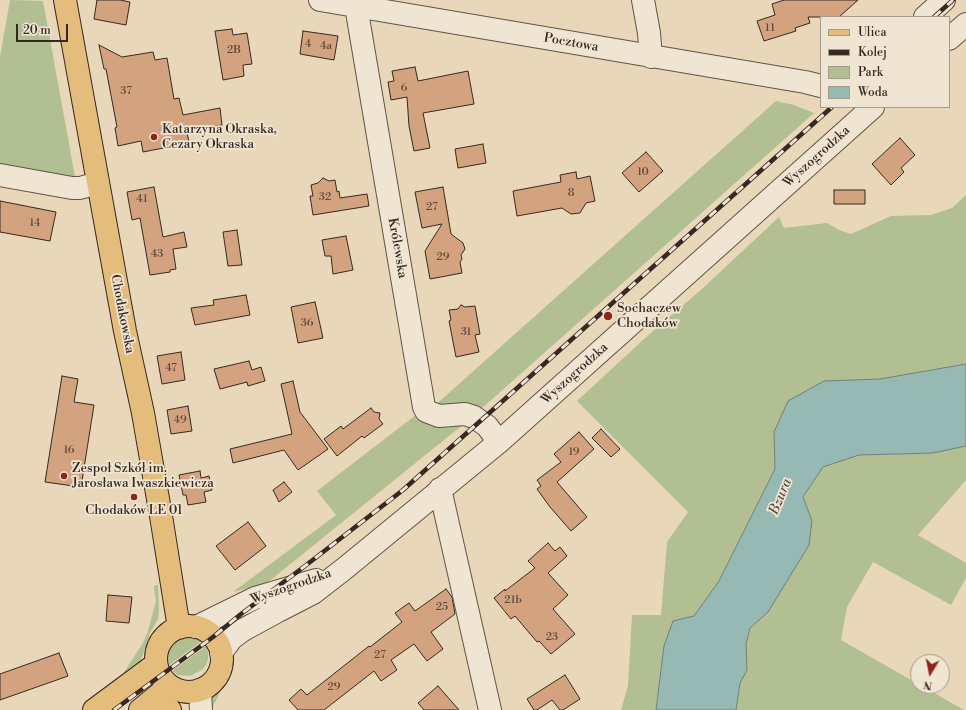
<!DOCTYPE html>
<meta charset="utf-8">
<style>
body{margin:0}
#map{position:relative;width:966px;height:710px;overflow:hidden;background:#e8d7b9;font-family:"Libre Bodoni",serif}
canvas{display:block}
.legend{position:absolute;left:820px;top:16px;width:130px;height:92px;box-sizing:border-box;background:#f0e5d2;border:1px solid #a69a8b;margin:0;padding:5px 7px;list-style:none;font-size:12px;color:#372921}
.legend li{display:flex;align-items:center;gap:8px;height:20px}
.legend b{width:20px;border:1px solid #a69a8b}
.north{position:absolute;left:910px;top:654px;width:40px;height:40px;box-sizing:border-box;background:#f0e5d2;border:1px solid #a69a8b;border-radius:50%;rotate:190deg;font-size:11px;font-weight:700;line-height:16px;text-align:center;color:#372921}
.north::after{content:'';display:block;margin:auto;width:14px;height:18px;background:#8f2418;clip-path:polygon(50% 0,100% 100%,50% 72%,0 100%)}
.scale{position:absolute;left:16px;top:24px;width:52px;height:18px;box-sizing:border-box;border:2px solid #372921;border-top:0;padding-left:5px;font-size:12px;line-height:14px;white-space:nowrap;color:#372921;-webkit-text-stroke:3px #f0e5d2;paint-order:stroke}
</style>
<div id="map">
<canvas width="966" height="710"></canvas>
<ul class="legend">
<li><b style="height:5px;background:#e4bc7c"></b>Ulica</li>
<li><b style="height:5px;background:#372921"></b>Kolej</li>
<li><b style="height:11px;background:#b2bf92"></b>Park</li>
<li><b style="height:11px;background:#97b9b4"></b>Woda</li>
</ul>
<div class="north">N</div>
<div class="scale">20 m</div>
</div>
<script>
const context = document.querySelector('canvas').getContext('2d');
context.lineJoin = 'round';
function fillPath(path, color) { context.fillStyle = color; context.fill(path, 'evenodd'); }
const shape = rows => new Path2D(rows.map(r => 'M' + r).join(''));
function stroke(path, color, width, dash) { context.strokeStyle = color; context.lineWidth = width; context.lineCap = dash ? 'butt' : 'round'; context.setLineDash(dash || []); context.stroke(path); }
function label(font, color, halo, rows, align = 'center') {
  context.font = font + ' "Libre Bodoni",serif'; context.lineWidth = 3.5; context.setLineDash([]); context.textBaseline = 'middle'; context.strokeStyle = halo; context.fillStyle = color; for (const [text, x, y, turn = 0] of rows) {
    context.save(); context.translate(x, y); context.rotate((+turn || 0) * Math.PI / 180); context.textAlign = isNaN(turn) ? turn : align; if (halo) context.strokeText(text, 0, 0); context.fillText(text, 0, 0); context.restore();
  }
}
const green = shape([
 [10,0,43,1,76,182,0,169,0,57],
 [776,101,794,105,814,113,480,410,432,408],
 [966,195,966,364,880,379,824,381,789,401,774,432,776,469,719,581,694,616,664,646,656,710,621,710,628,686,632,615,661,615,667,542,688,512,577,401,644,339,703,288,779,217,784,228,827,223,839,230,851,234,891,216,931,215,952,208],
 [421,411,465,423,267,583,233,592,336,515,317,491],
 [966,446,966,480,918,535,966,563,966,578,951,605,873,562,847,607,841,640,918,684,918,686,922,686,964,710,736,710,740,683,747,670,746,644,750,628,768,612,812,521,803,497,823,467,858,455,933,453],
 [155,585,158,585,159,611,158,619,150,633,140,663,115,686,143,643,148,631,156,601,154,588],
 [184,634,191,634,197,637,202,641,168,666,166,659,166,653,168,646,172,640,177,636],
 [206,646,208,652,208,659,206,665,202,670,190,676,178,675,172,671],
 [218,683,225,683,211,710,210,701,212,692]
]);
const water = shape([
 [966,364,966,446,933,453,859,455,823,467,803,497,812,521,809,545,768,612,750,628,746,644,747,670,740,683,736,710,656,710,664,646,673,621,694,616,719,581,775,469,774,432,788,401,824,381,880,379,966,364]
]);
const building = shape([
 [97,0,120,0,130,2,126,25,94,19,97,0],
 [784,0,858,0,839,17,808,17,810,23,795,28,796,31,764,41,757,21,775,15,772,4,784,0],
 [232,29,233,35,247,33,252,64,243,65,244,76,223,80,215,31,232,29],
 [303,31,338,36,334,60,300,54,303,31],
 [99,45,122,57,153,52,155,60,167,58,174,99,179,98,183,115,220,108,222,125,187,132,189,143,143,152,141,141,118,146,115,128,117,127,106,69,104,69,99,45],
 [415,67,418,81,468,71,474,104,423,113,430,148,414,151,409,126,407,97,391,100,388,82,394,81,392,71,415,67],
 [900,138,915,155,901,168,904,172,891,185,872,164,900,138],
 [483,144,486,163,458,168,455,149,483,144],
 [646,152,663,171,639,192,622,173,646,152],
 [576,172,577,179,590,176,595,201,586,203,580,213,571,214,562,208,517,216,513,191,561,182,560,175,576,172],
 [323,178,329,181,335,180,337,192,339,191,340,198,367,194,369,206,313,215,310,196,313,196,311,185,318,183,323,178],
 [154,187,163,237,184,232,187,247,173,249,176,269,170,270,170,272,150,275,140,218,132,220,127,192,154,187],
 [443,187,451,234,463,243,465,249,461,255,462,259,460,262,462,273,430,279,425,251,442,224,422,228,415,192,443,187],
 [834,190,865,190,865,204,834,204,834,190],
 [0,201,56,212,50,241,0,232,0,201],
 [237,230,242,265,228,266,223,232,237,230],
 [346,236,353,270,333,274,331,256,325,256,322,240,346,236],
 [246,295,250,315,195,325,191,308,214,305,213,300,246,295],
 [315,302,323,338,298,343,291,307,315,302],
 [461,305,465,307,475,306,480,334,475,335,479,352,456,357,449,321,451,320,449,310,458,309,461,305],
 [181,352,185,380,162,384,157,356,181,352],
 [249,361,252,370,261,367,265,381,248,386,247,382,220,389,214,369,249,361],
 [62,376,78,379,74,402,94,405,81,487,45,482,62,376],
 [293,381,300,412,328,449,298,470,284,450,233,463,230,449,292,434,281,384,293,381],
 [188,406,192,431,171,434,167,410,188,406],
 [371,408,374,412,380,413,379,419,383,424,364,438,362,436,337,456,324,439,341,426,343,429,371,408],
 [601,429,620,449,611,457,592,438,601,429],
 [579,432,594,449,557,482,587,517,571,531,550,507,537,489,541,486,537,480,561,462,554,454,579,432],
 [200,471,201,478,209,476,212,490,204,492,206,502,188,505,186,495,183,495,179,475,200,471],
 [284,482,292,492,279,502,273,490,284,482],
 [248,522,266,546,235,570,216,546,248,522],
 [548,543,555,551,560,547,567,556,548,573,568,595,553,609,575,634,551,654,539,641,537,642,515,616,511,619,494,598,505,589,505,591,535,568,528,561,548,543],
 [446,589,452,597,455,614,431,632,443,649,427,661,414,644,391,660,397,670,381,681,374,671,324,710,298,710,289,700,301,689,307,695,369,646,370,647,402,622,395,613,409,603,415,611,446,589],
 [108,595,132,597,129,623,106,621,108,595],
 [59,653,68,676,0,700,0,674,59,653],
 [565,675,580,699,563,710,560,710,552,700,537,710,534,710,527,699,565,675],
 [438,686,459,710,424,710,418,703,438,686]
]);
const minor = shape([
 [320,0,805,82,821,86],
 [357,0,356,6,424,407,426,411,439,416,465,414,474,417,487,426,499,442],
 [643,0,649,33,651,57],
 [925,17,944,0],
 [949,39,966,24],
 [0,175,72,188,80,188,98,183],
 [440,489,490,710],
 [196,627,255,598,316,580],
 [221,653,232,638,243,630,278,611,313,593,344,569,499,442,873,107],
 [200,690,201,710]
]);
const major = shape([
 [65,0,125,331,143,413,161,516,179,628],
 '156 659a33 33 0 1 1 66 0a33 33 0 1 1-66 0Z',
 [94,710,156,664],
 [140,710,169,686],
 [151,710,170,710]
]);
const rail = shape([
 [934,17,953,0],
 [114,710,213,637,241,614,305,566,403,490,832,107]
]);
const markers = [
 [154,137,4,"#8f2418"],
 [608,316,5,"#8f2418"],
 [64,476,4,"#8f2418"],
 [134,497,4,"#8f2418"]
];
const numberNames = [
 ["11",770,28],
 ["4",308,44],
 ["4a",326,46],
 ["2B",234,50],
 ["6",404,88],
 ["37",126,91],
 ["10",643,172],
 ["8",571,193],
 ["32",325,197],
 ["41",142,199],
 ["27",432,207],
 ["14",35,223],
 ["43",157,254],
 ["29",443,257],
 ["36",307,323],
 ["31",466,332],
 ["47",171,368],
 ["49",180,420],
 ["16",69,450],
 ["19",574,452],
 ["21b",513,600],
 ["25",442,607],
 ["23",552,637],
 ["27",380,655],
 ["29",334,687]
];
const streetNames = [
 ["Pocztowa",571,43,10],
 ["Wyszogrodzka",817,157,-42],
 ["Królewska",397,248,80],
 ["Chodakowska",122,314,79],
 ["Wyszogrodzka",575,374,-42],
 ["Wyszogrodzka",291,587,-19]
];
const poiNames = [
 ["Katarzyna Okraska,",162,130],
 ["Cezary Okraska",162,145],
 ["Sochaczew",617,309],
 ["Chodaków",617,324],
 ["Zespoł Szkół im.",72,469],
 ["Jarosława Iwaszkiewicza",72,484],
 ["Chodaków LE 01",134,511,"center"]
];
const waterNames = [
 ["Bzura",781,497,-68]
];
fillPath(green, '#b2bf92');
fillPath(water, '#97b9b4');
stroke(water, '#717f79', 1);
fillPath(building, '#d3a37f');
stroke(building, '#372921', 1);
stroke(minor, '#635447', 24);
stroke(major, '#372921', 24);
stroke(minor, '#f0e5d2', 22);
stroke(major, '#e4bc7c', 22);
stroke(rail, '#372921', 4.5);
stroke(rail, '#f0e5d2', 3, [9]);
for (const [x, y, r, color] of markers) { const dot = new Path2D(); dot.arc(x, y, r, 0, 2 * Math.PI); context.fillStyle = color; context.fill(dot); stroke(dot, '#f0e5d2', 1.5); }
label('11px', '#5e4838', null, numberNames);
label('13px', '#372921', '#f0e5d2', streetNames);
label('13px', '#372921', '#f0e5d2', poiNames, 'left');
label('italic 14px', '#4f4d46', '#f0e5d2', waterNames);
</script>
